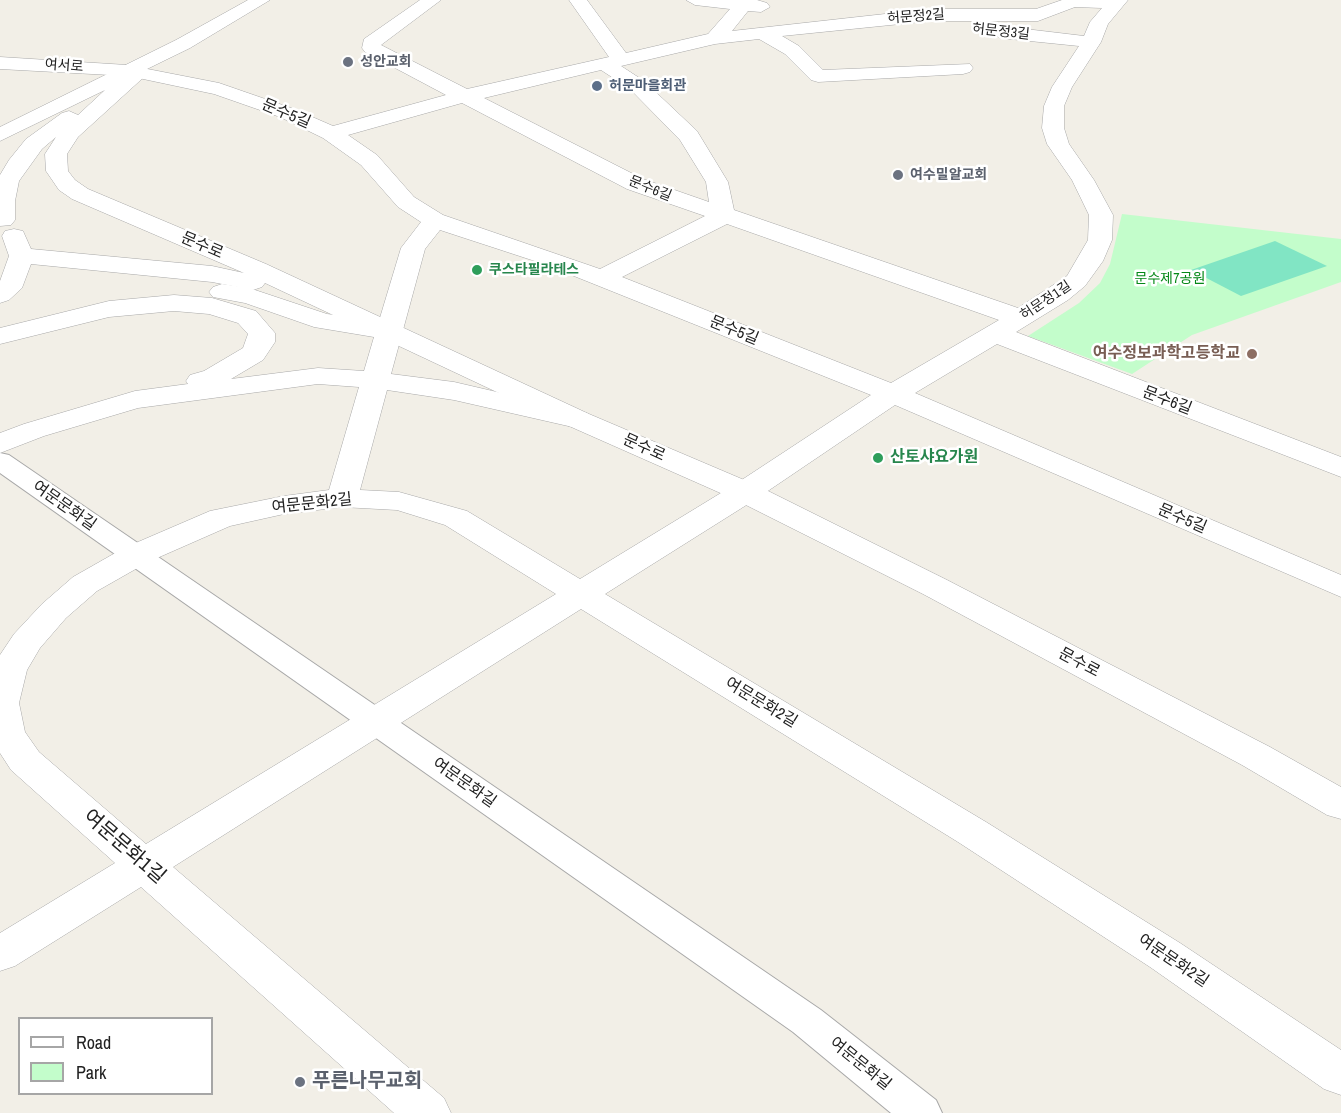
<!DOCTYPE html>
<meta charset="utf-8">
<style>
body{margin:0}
#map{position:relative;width:1341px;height:1113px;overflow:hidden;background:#f2efe7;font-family:"Archivo Narrow",sans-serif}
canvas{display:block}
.legend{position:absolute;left:18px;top:1017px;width:195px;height:78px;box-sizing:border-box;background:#fff;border:2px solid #a6a6a6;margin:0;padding:8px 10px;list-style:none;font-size:18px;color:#212121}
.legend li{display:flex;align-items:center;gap:12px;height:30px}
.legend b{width:30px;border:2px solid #a6a6a6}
</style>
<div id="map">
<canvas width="1341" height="1113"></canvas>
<ul class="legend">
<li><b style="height:8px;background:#fff"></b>Road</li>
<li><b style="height:16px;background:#c3fdcb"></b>Park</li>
</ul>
</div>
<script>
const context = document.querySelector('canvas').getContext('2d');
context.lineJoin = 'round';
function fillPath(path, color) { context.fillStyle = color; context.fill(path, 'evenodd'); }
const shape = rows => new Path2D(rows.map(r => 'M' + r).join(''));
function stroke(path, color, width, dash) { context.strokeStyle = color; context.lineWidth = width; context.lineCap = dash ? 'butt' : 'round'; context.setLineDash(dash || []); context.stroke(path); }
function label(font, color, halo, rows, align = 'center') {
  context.font = font + ' "Archivo Narrow","Noto Sans KR",sans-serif'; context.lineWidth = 5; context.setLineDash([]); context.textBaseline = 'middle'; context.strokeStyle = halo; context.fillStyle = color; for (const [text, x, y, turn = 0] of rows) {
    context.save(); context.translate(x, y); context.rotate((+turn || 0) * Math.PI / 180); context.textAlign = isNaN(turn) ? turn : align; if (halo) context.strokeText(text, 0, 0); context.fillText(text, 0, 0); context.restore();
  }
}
const park = shape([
 [1122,214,1341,239,1341,282,1192,335,1132,374,1028,336,1079,303,1100,283,1110,264]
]);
const pitch = shape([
 [1275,241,1327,266,1241,296,1191,270]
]);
const pedestrian = shape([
 [0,453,9,455,821,1010,936,1100,942,1113,891,1113,793,1032,0,473,0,453]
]);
const minor = shape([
 [420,0,441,0,381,45,467,89,609,57,569,0,587,0,626,53,708,34,730,9,695,5,686,0,757,0,767,3,770,7,761,12,748,11,732,31,930,9,1036,9,1062,0,1128,0,1108,24,1101,42,1072,87,1064,106,1064,128,1069,144,1094,180,1113,215,1112,240,1103,261,1085,286,1068,300,1016,332,1341,457,1341,477,997,344,915,393,1341,575,1341,597,895,405,756,499,605,594,986,822,1180,943,1341,1050,1341,1095,1324,1089,1150,967,958,842,581,609,173,867,444,1098,451,1113,394,1113,141,887,15,966,0,971,0,933,115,863,11,770,0,753,0,655,14,634,42,604,73,577,124,548,210,511,284,496,329,490,359,387,318,384,138,408,44,436,0,453,0,433,24,424,135,391,188,384,186,381,190,375,204,371,243,348,248,334,238,323,209,314,174,311,109,317,0,344,0,328,109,301,174,295,212,298,256,311,275,333,275,342,263,360,231,379,318,368,364,371,374,337,314,327,245,303,213,297,209,292,213,287,222,284,249,288,327,314,379,321,401,248,421,222,398,207,361,165,323,138,280,117,214,94,129,76,0,69,0,57,127,65,219,83,294,109,333,126,446,95,365,52,362,48,364,39,420,0],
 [1075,7,1102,8,1090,22,1084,36,1000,26,991,32,1000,38,1079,46,1052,87,1044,106,1042,128,1047,144,1072,180,1089,215,1088,240,1067,276,1018,308,734,210,728,182,697,131,644,81,621,66,715,44,759,39,785,54,811,80,818,82,963,74,970,72,973,68,970,64,823,70,799,46,782,36,930,21,1038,21,1075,7],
 [601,70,630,89,680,140,706,182,709,202,643,179,484,98,601,70],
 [462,103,627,189,705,216,600,269,443,215,414,197,377,155,348,135,462,103],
 [727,224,999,320,891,383,622,277,727,224],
 [440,230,544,264,871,395,734,485,580,579,467,511,399,492,360,490,387,390,454,400,577,428,587,425,592,419,587,413,454,382,391,374,425,249,440,230],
 [342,507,397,510,445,525,556,594,146,844,39,752,25,732,19,703,27,670,40,648,66,618,97,591,148,562,230,526,284,514,342,507]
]);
const tertiary = shape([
 [248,0,270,0,190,48,145,70,147,73,144,77,78,137,67,154,68,171,75,180,88,189,266,264,589,414,756,485,947,580,1270,747,1341,787,1341,819,1327,815,1242,765,923,594,734,499,569,426,265,283,262,287,253,290,212,282,31,264,22,288,9,300,0,303,0,281,9,256,2,236,5,231,14,229,23,231,31,249,212,266,244,273,72,199,59,190,46,171,45,154,56,137,42,149,19,181,15,201,15,220,11,225,0,226,0,175,9,160,26,139,62,113,69,111,78,115,105,90,0,141,0,127,176,40,248,0]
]);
const markers = [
 [348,62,6,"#6b7280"],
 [597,86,6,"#5c6f8a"],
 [898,175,6,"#6b7280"],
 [477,270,6,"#2e9e5b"],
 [1252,354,6,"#8d6e63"],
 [878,458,6,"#2e9e5b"],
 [300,1082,6,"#6b7280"]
];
const farStreetnames = [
 ["허문정2길",916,17,-4],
 ["허문정3길",1001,32,6],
 ["여서로",64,66,4],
 ["문수6길",650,189,22],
 ["허문정1길",1046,301,-34]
];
const farWorshipnames = [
 ["성안교회",360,62],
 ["여수밀알교회",910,175]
];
const farServicenames = [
 ["허문마을회관",609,86]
];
const farLeisurenames = [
 ["쿠스타필라테스",489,270]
];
const farParknames = [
 ["문수제7공원",1170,279]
];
const streetNames = [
 ["문수5길",286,114,23],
 ["문수로",202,246,23],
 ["문수5길",734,331,22],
 ["문수6길",1167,401,21],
 ["문수로",644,448,24],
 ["여문문화2길",312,504,-6],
 ["여문문화길",64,506,35],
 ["문수5길",1182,519,23],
 ["문수로",1079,663,28],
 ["여문문화2길",761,703,31],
 ["여문문화길",464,783,35],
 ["여문문화2길",1173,961,34],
 ["여문문화길",860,1064,39]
];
const educationNames = [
 ["여수정보과학고등학교",1240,354]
];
const leisureNames = [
 ["산토샤요가원",890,458]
];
const nearStreetnames = [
 ["여문문화1길",124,847,41]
];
const nearWorshipnames = [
 ["푸른나무교회",312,1082]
];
fillPath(park, '#c3fdcb');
fillPath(pitch, '#81e5c4');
stroke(pedestrian, '#a8a8a8', 2);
stroke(minor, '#a8a8a8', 1);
stroke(tertiary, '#a8a8a8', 1);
fillPath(pedestrian, '#fff');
fillPath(minor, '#fff');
fillPath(tertiary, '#fff');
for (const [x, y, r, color] of markers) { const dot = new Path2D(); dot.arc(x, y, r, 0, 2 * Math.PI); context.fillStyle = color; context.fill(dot); stroke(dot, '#fff', 2); }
label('14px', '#212121', '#fff', farStreetnames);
label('bold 14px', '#5b616d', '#fff', farWorshipnames, 'left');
label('bold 14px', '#4e5e75', '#fff', farServicenames, 'left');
label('bold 14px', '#27864d', '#fff', farLeisurenames, 'left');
label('14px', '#058817', '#fff', farParknames);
label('16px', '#212121', '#fff', streetNames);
label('bold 16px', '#785e54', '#fff', educationNames, 'right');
label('bold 16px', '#27864d', '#fff', leisureNames, 'left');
label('20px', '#212121', '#fff', nearStreetnames);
label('bold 20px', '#5b616d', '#fff', nearWorshipnames, 'left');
</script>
